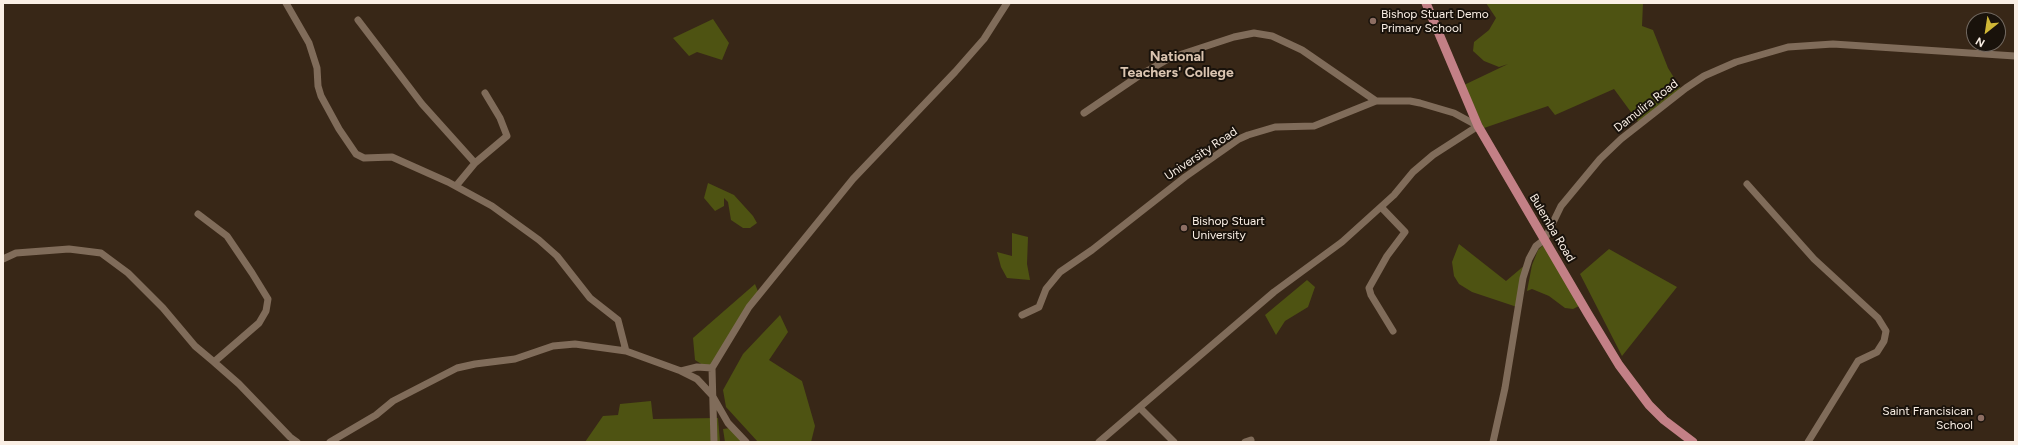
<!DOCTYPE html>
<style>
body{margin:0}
#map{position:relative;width:2018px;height:445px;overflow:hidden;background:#382717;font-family:Figtree,sans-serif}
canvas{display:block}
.frame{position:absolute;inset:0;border:4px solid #faefe5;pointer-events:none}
.north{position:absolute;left:1966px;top:12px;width:40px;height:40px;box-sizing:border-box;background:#19120b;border:1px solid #736a62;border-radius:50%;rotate:210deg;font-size:11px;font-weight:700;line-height:16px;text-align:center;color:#faefe5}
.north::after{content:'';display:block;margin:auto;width:14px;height:18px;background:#d0b736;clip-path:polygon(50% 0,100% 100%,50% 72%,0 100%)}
</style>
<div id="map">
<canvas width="2018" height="445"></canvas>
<div class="frame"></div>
<div class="north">N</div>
</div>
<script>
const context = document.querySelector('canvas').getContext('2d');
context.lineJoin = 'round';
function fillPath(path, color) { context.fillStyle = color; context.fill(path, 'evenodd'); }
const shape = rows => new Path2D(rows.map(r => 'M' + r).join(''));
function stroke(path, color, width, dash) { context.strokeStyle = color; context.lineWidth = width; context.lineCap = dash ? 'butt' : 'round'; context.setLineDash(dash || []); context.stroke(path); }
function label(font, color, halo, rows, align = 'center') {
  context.font = font + ' Figtree,sans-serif'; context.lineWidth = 4; context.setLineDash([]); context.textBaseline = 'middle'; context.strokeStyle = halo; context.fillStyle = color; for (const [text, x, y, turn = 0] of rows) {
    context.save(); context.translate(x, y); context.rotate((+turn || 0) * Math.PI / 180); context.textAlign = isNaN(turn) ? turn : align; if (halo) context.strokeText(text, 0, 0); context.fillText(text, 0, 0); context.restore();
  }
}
const green = shape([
 [1486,3,1643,3,1642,26,1653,30,1668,68,1681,89,1639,123,1614,89,1555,115,1548,106,1484,128,1464,85,1508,64,1499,67,1484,61,1473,51,1474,42,1489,30,1496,18],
 [713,19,729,43,722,60,697,52,689,56,673,38],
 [708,183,734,195,753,216,757,223,750,228,743,228,731,220,728,202,724,198,724,206,715,211,704,198],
 [1012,233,1028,237,1027,264,1030,280,1007,278,1001,267,997,252,1012,256],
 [1546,242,1583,304,1573,309,1565,308,1549,296,1532,289,1527,291,1532,265,1538,250],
 [1459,244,1506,281,1525,265,1517,307,1472,292,1459,284,1454,276,1452,262],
 [1609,249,1677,287,1622,356,1580,274],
 [1307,280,1315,287,1308,307,1285,321,1276,335,1265,315],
 [755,284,759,294,717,365,706,367,695,360,693,338],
 [780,315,788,332,769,360,802,381,815,426,811,442,758,442,726,407,723,390,743,354],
 [651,401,653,419,718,418,720,442,585,442,603,416,618,415,620,404],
 [730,428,746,442,725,442,723,429]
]);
const minor = shape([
 [286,3,309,43,317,68,318,86,321,96,339,129,356,154,364,158,392,157,448,182,492,206,539,240,557,256,590,298,618,320,626,351],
 [358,20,422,104,475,163,456,186],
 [1084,113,1140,75,1170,58,1234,37,1254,33,1272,36,1302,50,1376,101],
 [475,163,507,136,500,118,485,93],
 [1747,184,1814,259,1878,318,1886,331,1884,341,1877,352,1858,361,1808,442],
 [1381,207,1405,232,1387,256,1369,288,1371,295,1393,331],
 [198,214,227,236,252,273,268,299,266,311,259,323,214,362,239,384,290,437,297,442],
 [3,259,16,253,69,249,101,253,128,273,163,308,195,346,214,362],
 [1022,315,1039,307,1046,289,1060,272,1092,250,1185,177,1239,139,1248,135,1275,127,1314,126,1376,101,1410,101,1420,103,1454,113,1478,126,1433,155,1413,172,1394,195,1342,242,1274,292,1099,442],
 [681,371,697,367,712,368],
 [1140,408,1174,442],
 [330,442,376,415,393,401,457,368,475,364,515,359,553,346,575,344,626,351,681,371,697,379,712,395,728,423,746,442],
 [714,442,712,368,749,307,853,179,955,72,984,39,1007,3],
 [1245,442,1251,440],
 [1493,442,1505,388,1523,278,1529,259,1536,246,1545,239,1561,206,1600,159,1621,139,1686,88,1704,76,1736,62,1788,47,1833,44,2015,56]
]);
const major = shape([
 [1426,3,1478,126,1588,314,1619,365,1649,405,1664,420,1693,442]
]);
const markers = [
 [1373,21,4,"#8d6e63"],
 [1184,228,4,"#8d6e63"],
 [1981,418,4,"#8d6e63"]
];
const poiNames = [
 ["Bishop Stuart Demo",1381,14],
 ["Primary School",1381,28],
 ["Bishop Stuart",1192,221],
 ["University",1192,235],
 ["Saint Francisican",1973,411,"right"],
 ["School",1973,425,"right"]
];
const streetNames = [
 ["Damulira Road",1646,106,-38],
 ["University Road",1201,154,-34],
 ["Bulemba Road",1552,228,59]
];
const quarterNames = [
 ["National",1177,57],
 ["Teachers' College",1177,73]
];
fillPath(green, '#4e5312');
stroke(minor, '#806c5a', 7);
stroke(major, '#c38086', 9);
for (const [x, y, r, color] of markers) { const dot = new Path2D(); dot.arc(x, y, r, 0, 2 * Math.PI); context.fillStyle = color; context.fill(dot); stroke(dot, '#19120b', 1.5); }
label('12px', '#faefe5', '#19120b', poiNames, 'left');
label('12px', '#faefe5', '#19120b', streetNames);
label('bold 14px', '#dac4b0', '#19120b', quarterNames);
</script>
